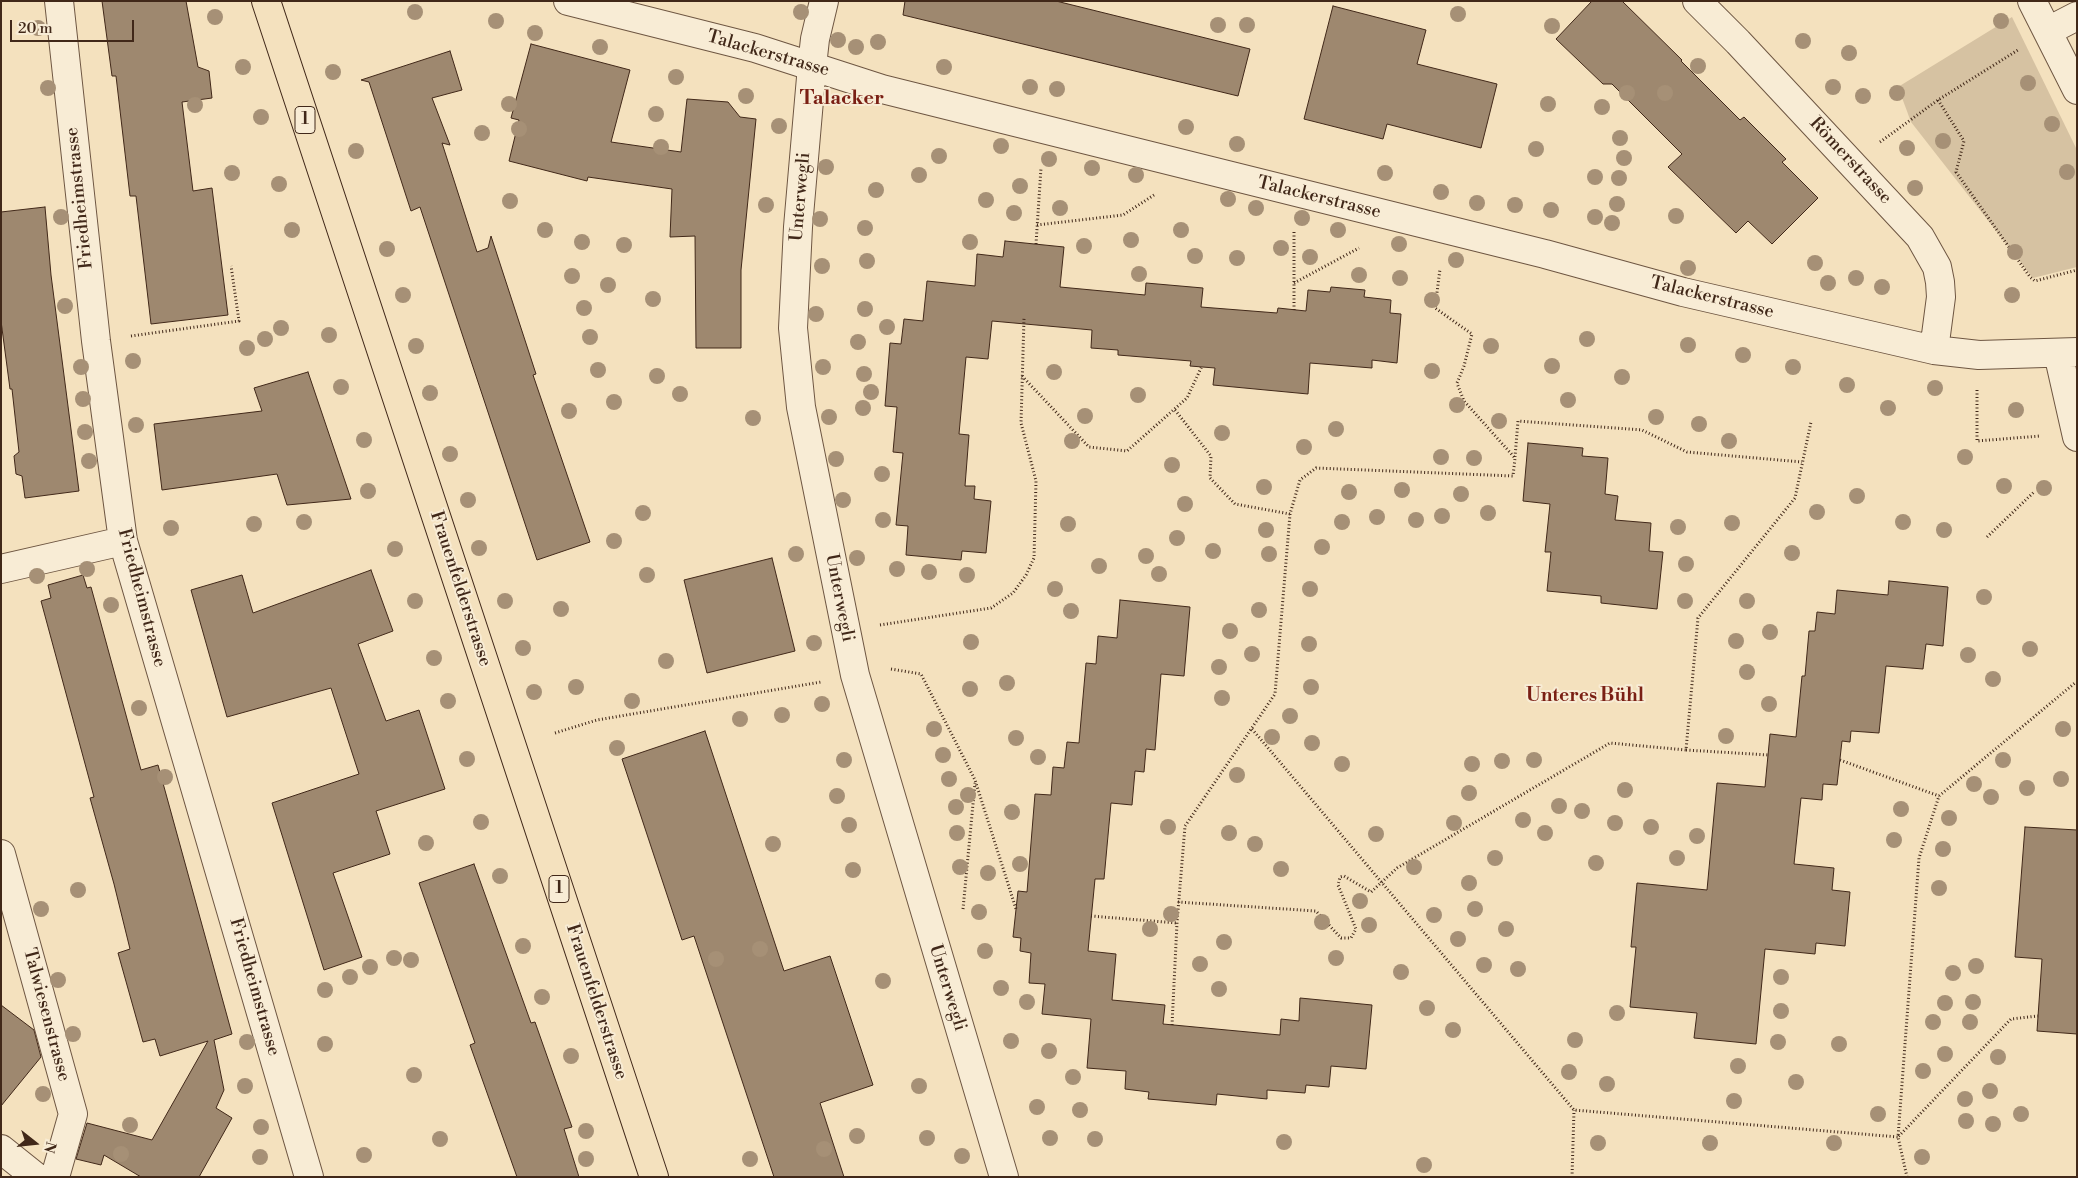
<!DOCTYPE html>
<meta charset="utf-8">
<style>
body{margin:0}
#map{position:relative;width:2078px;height:1178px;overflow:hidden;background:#f4e1be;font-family:"Libre Bodoni",serif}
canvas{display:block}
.frame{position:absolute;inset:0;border:2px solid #412819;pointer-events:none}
.north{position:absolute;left:10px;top:1118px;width:50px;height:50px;-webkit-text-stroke:4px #f8ecd5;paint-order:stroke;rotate:106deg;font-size:14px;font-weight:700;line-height:20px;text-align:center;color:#412819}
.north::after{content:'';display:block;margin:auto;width:18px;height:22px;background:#412819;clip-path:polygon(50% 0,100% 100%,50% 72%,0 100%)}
.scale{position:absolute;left:10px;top:20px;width:124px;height:22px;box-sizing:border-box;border:2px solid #412819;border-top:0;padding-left:6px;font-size:15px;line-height:18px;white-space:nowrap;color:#412819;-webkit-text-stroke:4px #f8ecd5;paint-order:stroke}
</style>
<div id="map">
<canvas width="2078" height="1178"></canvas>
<div class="frame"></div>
<div class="north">N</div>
<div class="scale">20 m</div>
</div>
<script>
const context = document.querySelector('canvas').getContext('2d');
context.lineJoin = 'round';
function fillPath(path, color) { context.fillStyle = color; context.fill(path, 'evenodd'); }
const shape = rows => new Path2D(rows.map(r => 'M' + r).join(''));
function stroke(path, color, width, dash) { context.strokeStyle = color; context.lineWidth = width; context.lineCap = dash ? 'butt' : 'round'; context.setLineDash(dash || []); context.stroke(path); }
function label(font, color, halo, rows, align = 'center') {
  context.font = font + ' "Libre Bodoni",serif'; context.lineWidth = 4; context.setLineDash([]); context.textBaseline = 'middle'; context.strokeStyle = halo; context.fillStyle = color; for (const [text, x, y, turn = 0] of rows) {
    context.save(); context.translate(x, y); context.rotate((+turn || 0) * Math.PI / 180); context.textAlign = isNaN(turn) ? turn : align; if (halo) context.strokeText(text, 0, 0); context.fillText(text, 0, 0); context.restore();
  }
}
const green = shape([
 [2012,17,2077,150,2077,267,2033,278,1911,122,1898,87]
]);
const building = shape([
 [102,1,186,1,198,67,209,71,212,98,182,102,193,191,212,188,228,315,151,324,136,196,130,196,116,76,112,76,102,1],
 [905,1,1056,1,1250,49,1238,96,903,15,905,1],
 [1592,1,1622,1,1682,60,1681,61,1740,120,1744,117,1786,159,1782,162,1818,198,1772,244,1748,221,1736,233,1668,167,1682,154,1612,84,1603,84,1556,39,1592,1],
 [1333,6,1426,30,1417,64,1497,84,1481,148,1387,124,1383,139,1304,119,1333,6],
 [531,44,630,70,611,142,681,152,687,99,728,102,740,117,756,119,741,270,741,348,696,348,695,236,670,237,672,189,588,177,587,181,509,161,519,120,511,118,531,44],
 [450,51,462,90,432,98,450,145,442,143,477,252,488,248,491,236,536,374,533,375,590,542,537,560,420,207,411,211,369,82,361,80,450,51],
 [45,207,51,275,79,491,25,498,22,476,16,474,14,456,19,452,12,389,10,389,1,321,1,212,45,207],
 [1005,241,1064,247,1060,287,1145,295,1146,283,1203,288,1201,307,1277,313,1278,308,1306,311,1308,290,1330,292,1331,287,1365,290,1364,297,1391,300,1390,313,1401,314,1397,363,1372,360,1372,368,1310,363,1308,394,1213,385,1215,368,1190,366,1191,361,1118,355,1118,350,1091,348,1092,330,992,321,988,359,966,357,959,434,969,435,965,486,975,486,974,499,991,501,986,553,962,551,961,560,906,555,908,526,896,525,903,453,893,452,897,407,885,406,890,343,901,344,904,319,923,321,927,281,975,286,977,254,1003,257,1005,241],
 [308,372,351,499,287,505,277,474,162,490,154,424,262,411,254,388,308,372],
 [1528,443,1583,448,1582,456,1608,458,1605,494,1618,496,1615,520,1651,523,1649,551,1663,552,1657,609,1601,603,1601,596,1547,591,1551,552,1545,552,1550,504,1523,501,1528,443],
 [772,558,795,651,707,673,684,580,772,558],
 [371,570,393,631,358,644,386,721,419,710,445,789,376,811,390,854,333,873,362,957,324,970,272,803,359,774,331,688,227,717,191,590,242,575,253,613,371,570],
 [83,575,87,588,91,587,141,770,158,765,232,1034,214,1040,224,1090,216,1108,232,1118,199,1177,141,1177,104,1155,101,1165,76,1159,87,1123,152,1140,208,1041,160,1056,155,1039,143,1042,118,953,130,949,114,884,90,798,94,797,41,601,51,598,48,585,83,575],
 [1889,581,1948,587,1943,646,1926,644,1923,669,1886,666,1879,733,1851,731,1850,742,1842,741,1837,785,1823,784,1822,800,1801,798,1794,864,1834,868,1832,890,1850,892,1845,946,1816,943,1815,954,1765,949,1756,1044,1694,1038,1697,1013,1630,1007,1636,947,1631,947,1637,883,1707,890,1717,783,1765,787,1770,734,1796,737,1802,676,1805,676,1809,631,1815,631,1817,612,1835,614,1837,590,1888,595,1889,581],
 [1120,600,1190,607,1184,676,1161,674,1155,750,1146,749,1144,772,1135,771,1132,805,1111,803,1104,879,1095,879,1088,951,1116,954,1112,1000,1165,1005,1163,1024,1280,1035,1281,1019,1299,1021,1300,998,1372,1005,1366,1069,1331,1066,1329,1087,1306,1085,1305,1093,1267,1090,1267,1099,1217,1094,1216,1105,1148,1099,1149,1092,1125,1089,1126,1071,1087,1068,1091,1019,1042,1014,1045,984,1029,983,1031,953,1020,951,1021,938,1013,937,1018,891,1027,892,1035,794,1051,795,1053,767,1064,768,1067,742,1079,743,1086,663,1096,664,1098,636,1117,638,1120,600],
 [705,731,784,971,830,956,873,1085,820,1103,844,1177,774,1177,694,936,682,940,622,759,705,731],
 [2025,827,2077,830,2077,1034,2037,1031,2042,959,2015,957,2025,827],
 [474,864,531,1023,535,1022,572,1127,564,1129,579,1177,517,1177,470,1045,475,1043,419,883,474,864],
 [1,1005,34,1030,41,1057,1,1106,1,1005]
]);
const path = shape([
 [1938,100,1964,141,1956,172,2030,277,2035,281,2077,270],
 [1880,142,1938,100,2018,50],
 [1037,225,1123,215,1154,195],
 [1036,244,1041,168],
 [1294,283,1359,248],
 [1294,310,1294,231],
 [131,336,239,321,231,266],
 [1022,376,1089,447,1127,451,1187,398,1202,366],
 [1977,390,1977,441,2040,436],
 [1175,410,1211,456,1210,478,1235,504,1290,514],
 [1515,457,1518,421,1642,430,1687,452,1802,462],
 [1987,537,2034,492],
 [880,625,991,608,1013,593,1026,575,1034,558,1036,481,1021,423,1024,318],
 [891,669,921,674,975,780,1016,909],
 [1252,729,1574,1110,1898,1137,1919,858,1939,796,2076,682],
 [555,733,597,720,821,682],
 [1686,750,1769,755],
 [1840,760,1939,796],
 [1178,902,1316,911,1341,938,1351,938,1356,929,1338,885,1340,877,1344,876,1371,892,1397,868,1610,743,1686,750,1698,618,1795,498,1811,422],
 [963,909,975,783],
 [1091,916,1177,923],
 [1172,1025,1177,923,1185,826,1275,694,1290,514,1300,480,1316,468,1513,476,1515,458,1464,401,1457,383,1464,366,1472,334,1435,308,1440,269],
 [1572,1177,1574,1110],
 [1907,1177,1898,1137,2011,1019,2038,1016]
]);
const minor = shape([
 [59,1,96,341,123,541,309,1177],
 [568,1,755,48,882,89,1545,254,1683,292,1934,350,1979,355,2077,352],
 [824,1,815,39,812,66,798,227,793,328,801,407,855,675,1004,1177],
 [1697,1,1738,42,1920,237,1937,267,1940,282,1941,297,1934,350],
 [2032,1,2077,90],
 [2048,31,2077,16],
 [2058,353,2077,437],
 [1,569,123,541],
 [1,854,73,1114,55,1177],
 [1,1149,36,1177]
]);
const major = shape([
 [266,1,654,1177]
]);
const trees = [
 [415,12],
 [801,12],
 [1458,14],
 [215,17],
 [496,21],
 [2001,21],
 [1218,25],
 [1247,25],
 [1552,26],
 [38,28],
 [535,33],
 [838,40],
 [1803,41],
 [878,42],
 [600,47],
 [856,47],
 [1849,53],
 [1698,66],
 [243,67],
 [944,67],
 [333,72],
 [676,77],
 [2028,83],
 [1030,87],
 [1833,87],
 [48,88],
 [1057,89],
 [1627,93],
 [1665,93],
 [1897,93],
 [746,96],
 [1863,96],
 [509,104],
 [1548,104],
 [195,105],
 [1602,107],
 [656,114],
 [261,117],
 [2052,124],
 [779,126],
 [1186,127],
 [519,129],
 [482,133],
 [1620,138],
 [1943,141],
 [1237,144],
 [1001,146],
 [661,147],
 [1907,148],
 [1536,149],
 [356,151],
 [939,156],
 [1624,158],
 [1049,159],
 [826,167],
 [1092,168],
 [2067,172],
 [232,173],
 [1385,173],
 [919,175],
 [1136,175],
 [1595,177],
 [1619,178],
 [279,184],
 [1020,186],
 [1915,188],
 [876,190],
 [1441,192],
 [1228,199],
 [986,200],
 [510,201],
 [1477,203],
 [1617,204],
 [766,205],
 [1515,205],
 [1060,208],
 [1256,208],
 [1551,210],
 [1014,213],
 [1676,216],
 [61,217],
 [1595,217],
 [1302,218],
 [820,219],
 [1612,223],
 [865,228],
 [292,230],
 [545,230],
 [1181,230],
 [1338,230],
 [1131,240],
 [582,242],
 [970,242],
 [1399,244],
 [624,245],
 [1084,246],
 [1281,248],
 [387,249],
 [2015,252],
 [1195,256],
 [1310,257],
 [1237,258],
 [1456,260],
 [867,261],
 [1815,263],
 [822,266],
 [1688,268],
 [1139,274],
 [1359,275],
 [572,276],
 [1400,278],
 [1856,278],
 [1828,283],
 [608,285],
 [1882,287],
 [403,295],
 [2012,295],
 [653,299],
 [1432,300],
 [65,306],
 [584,308],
 [865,309],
 [816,314],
 [887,327],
 [281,328],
 [329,335],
 [590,337],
 [265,339],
 [1587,339],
 [858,342],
 [1688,345],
 [416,346],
 [1491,346],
 [247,348],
 [1743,355],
 [133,361],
 [1552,366],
 [81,367],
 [823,367],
 [1793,367],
 [598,370],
 [1432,371],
 [1054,372],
 [864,374],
 [657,376],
 [1622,377],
 [1847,385],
 [341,387],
 [1935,388],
 [871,392],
 [430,393],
 [680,394],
 [1138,395],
 [83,399],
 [1568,400],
 [614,402],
 [1457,405],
 [863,408],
 [1888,408],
 [2016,410],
 [569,411],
 [1085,416],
 [829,417],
 [1656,417],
 [753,418],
 [1499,421],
 [1699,424],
 [136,425],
 [1336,429],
 [85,432],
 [1222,433],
 [364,440],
 [1072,441],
 [1729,441],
 [1304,447],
 [450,454],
 [1441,457],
 [1965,457],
 [1474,458],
 [836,459],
 [89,461],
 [1172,465],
 [882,474],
 [2004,486],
 [1264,487],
 [2044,488],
 [1402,490],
 [368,491],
 [1349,492],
 [1461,494],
 [1857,496],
 [468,500],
 [843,500],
 [1185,504],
 [1817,512],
 [643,513],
 [1488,513],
 [1442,516],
 [1377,517],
 [883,520],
 [1416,520],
 [304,522],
 [1342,522],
 [1903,522],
 [1732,523],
 [254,524],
 [1068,524],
 [1678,527],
 [171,528],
 [1266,530],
 [1944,530],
 [1177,538],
 [614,541],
 [1322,547],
 [479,548],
 [395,549],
 [1213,551],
 [1792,553],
 [796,554],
 [1269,554],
 [1146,556],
 [857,558],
 [1686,564],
 [1099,566],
 [87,569],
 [897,569],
 [929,572],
 [1159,574],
 [647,575],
 [967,575],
 [37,576],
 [1055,589],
 [1310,589],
 [1984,597],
 [415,601],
 [505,601],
 [1685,601],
 [1747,601],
 [111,605],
 [561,609],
 [1259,610],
 [1071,611],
 [1230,631],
 [1770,632],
 [1736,641],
 [971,642],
 [814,643],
 [1309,644],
 [523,648],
 [2030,649],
 [1252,654],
 [1968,655],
 [434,658],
 [666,661],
 [1219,667],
 [1747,672],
 [1993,679],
 [1007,683],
 [576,687],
 [1311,687],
 [970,689],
 [534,692],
 [1222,698],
 [448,701],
 [632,701],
 [822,704],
 [1769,704],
 [139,708],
 [782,715],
 [1290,716],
 [740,719],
 [934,729],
 [2063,729],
 [1726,736],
 [1272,737],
 [1016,738],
 [1312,743],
 [617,748],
 [943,755],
 [1038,757],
 [467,759],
 [844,760],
 [1534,760],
 [2003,760],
 [1502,761],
 [1342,764],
 [1472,764],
 [1237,775],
 [165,777],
 [949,779],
 [2061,779],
 [1974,784],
 [2027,788],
 [1625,790],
 [1469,793],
 [968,795],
 [837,796],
 [1991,797],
 [1559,806],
 [956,807],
 [1901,809],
 [1582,811],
 [1012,812],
 [1949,818],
 [1523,820],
 [481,822],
 [1454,823],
 [1615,823],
 [849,825],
 [1168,827],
 [1651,827],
 [957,833],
 [1229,833],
 [1545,833],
 [1376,834],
 [1697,836],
 [1894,840],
 [426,843],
 [773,844],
 [1255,844],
 [1943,849],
 [1495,858],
 [1677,858],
 [1596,863],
 [1020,864],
 [960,867],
 [1414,867],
 [1281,869],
 [853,870],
 [988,873],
 [500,876],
 [1469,883],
 [1939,888],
 [78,890],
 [1360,901],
 [41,909],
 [1475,909],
 [979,912],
 [1171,914],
 [1434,915],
 [1322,922],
 [1369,925],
 [1150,929],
 [1506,929],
 [1458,939],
 [1224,942],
 [523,946],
 [760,949],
 [985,951],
 [394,958],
 [1336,958],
 [716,959],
 [411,960],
 [1200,964],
 [1484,965],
 [1976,966],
 [370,967],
 [1518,969],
 [1401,972],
 [1953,973],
 [350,977],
 [1781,977],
 [58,980],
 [883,981],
 [1001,988],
 [1219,989],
 [325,990],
 [542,997],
 [1027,1002],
 [1973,1002],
 [1945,1003],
 [1427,1008],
 [1781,1011],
 [1617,1013],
 [1933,1022],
 [1970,1022],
 [1453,1030],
 [73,1034],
 [1575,1040],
 [1011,1041],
 [247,1042],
 [1778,1042],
 [325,1044],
 [1839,1044],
 [1049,1051],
 [1945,1054],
 [571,1056],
 [1998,1057],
 [1738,1066],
 [1923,1071],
 [1569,1072],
 [414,1075],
 [1073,1077],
 [1796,1082],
 [1607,1084],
 [245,1086],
 [919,1086],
 [1990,1091],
 [43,1094],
 [1965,1099],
 [1734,1101],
 [1037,1107],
 [1080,1110],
 [1878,1114],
 [2021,1114],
 [1966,1121],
 [1993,1124],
 [130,1125],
 [261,1127],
 [586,1131],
 [857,1136],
 [927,1138],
 [1050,1138],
 [440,1139],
 [1095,1139],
 [1284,1142],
 [1598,1143],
 [1710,1143],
 [1834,1143],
 [824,1149],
 [121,1154],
 [364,1155],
 [962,1156],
 [260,1157],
 [1922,1157],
 [586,1159],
 [750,1159],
 [1424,1165]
];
const shields = [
 [305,120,20],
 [559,889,20]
];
const shieldNames = [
 ["1",305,120],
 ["1",559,889]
];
const streetNames = [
 ["Talackerstrasse",768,54,16],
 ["Römerstrasse",1850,161,47],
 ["Unterwegli",801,197,-85],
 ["Friedheimstrasse",80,198,-96],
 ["Talackerstrasse",1319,198,14],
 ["Talackerstrasse",1712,298,14],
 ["Frauenfelderstrasse",460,589,72],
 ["Friedheimstrasse",141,598,75],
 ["Unterwegli",839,598,79],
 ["Friedheimstrasse",254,987,74],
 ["Unterwegli",947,988,73],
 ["Frauenfelderstrasse",596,1002,72],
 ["Talwiesenstrasse",46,1015,75]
];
const neighbourhoodNames = [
 ["Unteres Bühl",1585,696]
];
const quarterNames = [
 ["Talacker",842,99]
];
fillPath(green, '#d6c2a2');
fillPath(building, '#9e886f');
stroke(building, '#412819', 1);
stroke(minor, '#6e5642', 30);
stroke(major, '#412819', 30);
stroke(path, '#412819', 3, [1, 2.5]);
stroke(minor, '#f8ecd5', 28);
stroke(major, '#f4e1be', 28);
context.fillStyle = '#a69076';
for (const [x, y] of trees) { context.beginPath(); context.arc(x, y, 8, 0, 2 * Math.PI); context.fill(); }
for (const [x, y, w] of shields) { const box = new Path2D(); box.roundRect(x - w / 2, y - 13.5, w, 27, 4); context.fillStyle = '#f8ecd5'; context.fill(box); stroke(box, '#412819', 1); }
label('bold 16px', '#412819', null, shieldNames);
label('18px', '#412819', '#f8ecd5', streetNames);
label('bold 19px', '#7a1f14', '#f8ecd5', neighbourhoodNames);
label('bold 20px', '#7a1f14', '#f8ecd5', quarterNames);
</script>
